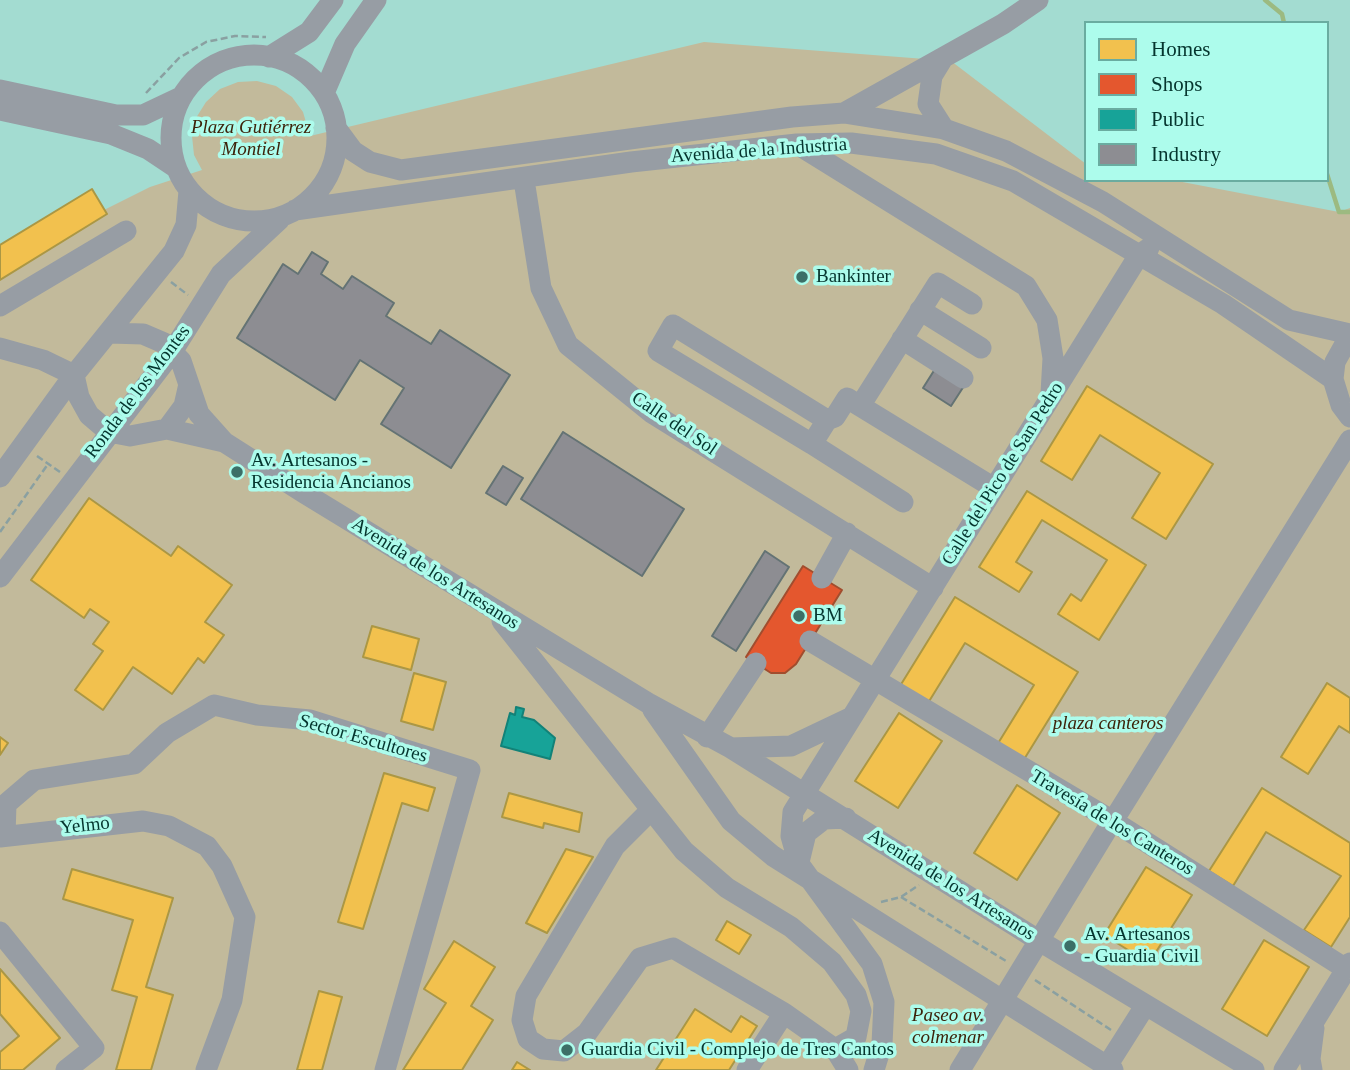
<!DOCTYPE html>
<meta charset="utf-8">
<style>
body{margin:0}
#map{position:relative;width:1350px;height:1070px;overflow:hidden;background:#a3dcd1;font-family:Georgia,serif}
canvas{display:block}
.legend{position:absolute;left:1084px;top:21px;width:245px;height:161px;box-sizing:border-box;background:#adfcec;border:2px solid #6aaca0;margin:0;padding:9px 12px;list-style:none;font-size:21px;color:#05352e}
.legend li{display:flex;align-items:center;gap:14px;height:35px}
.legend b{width:35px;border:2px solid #6aaca0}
</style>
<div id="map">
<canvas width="1350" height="1070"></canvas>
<ul class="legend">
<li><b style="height:19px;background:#f2c14e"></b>Homes</li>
<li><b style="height:19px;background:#e4572e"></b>Shops</li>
<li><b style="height:19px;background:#17a398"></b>Public</li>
<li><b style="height:19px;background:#8d8d92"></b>Industry</li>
</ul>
</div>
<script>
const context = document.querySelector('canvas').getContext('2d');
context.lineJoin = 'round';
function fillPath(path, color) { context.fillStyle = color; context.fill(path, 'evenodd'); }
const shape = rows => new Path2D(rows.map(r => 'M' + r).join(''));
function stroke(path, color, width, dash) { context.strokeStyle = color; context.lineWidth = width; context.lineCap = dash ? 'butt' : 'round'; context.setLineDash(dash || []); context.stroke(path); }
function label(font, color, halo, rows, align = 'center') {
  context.font = font + ' Georgia,serif'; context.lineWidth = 7; context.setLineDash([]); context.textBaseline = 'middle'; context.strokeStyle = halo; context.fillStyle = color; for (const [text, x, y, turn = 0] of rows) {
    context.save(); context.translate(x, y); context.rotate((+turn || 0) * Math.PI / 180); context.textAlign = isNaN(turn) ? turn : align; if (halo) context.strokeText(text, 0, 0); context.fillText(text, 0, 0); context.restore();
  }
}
const green = shape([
 [704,42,951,61,1086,164,1086,180,1172,180,1339,212,1350,208,1350,1070,0,1070,0,262,150,187,202,170,194,155,192,136,196,118,206,102,220,89,238,82,257,81,276,86,292,97,303,112,310,136]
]);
const homes = shape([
 [92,189,107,214,0,280,0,245,92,189],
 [1087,386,1213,464,1166,539,1132,518,1160,473,1100,435,1072,480,1041,461,1087,386],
 [1027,491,1146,565,1099,640,1058,614,1071,594,1081,601,1107,560,1042,520,1016,562,1032,572,1019,592,979,567,1027,491],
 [89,498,171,556,178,546,232,585,205,622,224,635,204,663,198,658,172,694,133,667,103,710,75,690,103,651,93,644,109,622,90,609,84,618,31,580,89,498],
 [955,597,1078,672,1023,761,997,745,1034,685,965,643,928,703,900,686,955,597],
 [372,626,419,639,411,670,363,657,372,626],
 [414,673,446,682,433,730,401,721,414,673],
 [1327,683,1350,698,1350,733,1339,726,1308,774,1281,757,1327,683],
 [899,713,942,741,898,808,855,781,899,713],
 [0,737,8,743,0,755,0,737],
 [384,773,435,788,428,811,402,803,363,929,338,922,384,773],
 [1017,785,1060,813,1017,880,974,853,1017,785],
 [1262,788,1350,843,1350,917,1331,947,1304,930,1341,876,1266,832,1233,886,1209,871,1262,788],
 [509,793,582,813,579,832,544,823,543,828,502,817,509,793],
 [566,849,593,857,547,933,526,923,566,849],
 [1146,867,1192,895,1149,963,1104,935,1146,867],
 [72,869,173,898,146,987,173,995,151,1070,116,1070,137,997,112,990,133,920,63,899,72,869],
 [727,921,751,935,739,954,716,940,727,921],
 [1264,940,1309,967,1267,1036,1222,1009,1264,940],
 [454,941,495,967,471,1006,493,1020,462,1070,403,1070,446,1003,424,989,454,941],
 [0,969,60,1038,23,1070,0,1070,0,1052,19,1036,0,1014,0,969],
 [319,991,342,997,322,1070,297,1070,319,991],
 [695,1009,731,1032,741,1016,757,1026,729,1070,656,1070,695,1009],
 [517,1062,530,1070,512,1070,517,1062]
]);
const shops = shape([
 [803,566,842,590,796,664,785,673,771,673,746,657,803,566]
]);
const public = shape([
 [516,707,524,709,522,717,534,720,555,738,550,759,501,746,510,713,515,715,516,707]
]);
const industry = shape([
 [312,252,328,262,321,274,343,289,352,276,394,303,386,316,431,344,440,330,510,375,451,468,381,424,404,388,360,360,335,400,237,338,283,264,298,274,312,252],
 [935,369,964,386,951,406,923,388,935,369],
 [563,432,684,509,642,576,521,499,563,432],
 [503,466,523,478,506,505,486,493,503,466],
 [765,551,789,567,736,651,712,636,765,551]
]);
const stream = shape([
 [1265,0,1282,14,1284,23],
 [1327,174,1339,212,1350,212]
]);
const path = shape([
 [146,93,179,58,206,42,235,36,266,37],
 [171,282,188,295],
 [37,456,60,472],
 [0,532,48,464],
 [901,897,1006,961],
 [881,902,901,897,919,885],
 [1035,980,1111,1030]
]);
const minor = shape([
 '171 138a83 83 0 1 1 166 0a83 83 0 1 1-166 0Z',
 [269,57,309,32,333,0],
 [943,58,932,76,928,104,944,129],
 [0,90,116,115,143,115,181,97],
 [324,93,345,44,376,0],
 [0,110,111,134,148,149,175,167],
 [844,113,1003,24,1038,0],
 [336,128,353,151,370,162,401,170,792,117,844,113,944,129,1006,151,1103,202,1289,320,1350,334],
 [797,144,1026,286,1047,320,1053,358,1051,393],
 [524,180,541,288,568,345,652,413,933,588],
 [295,210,631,162,797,144,851,143,936,154,1013,181,1223,304,1333,379],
 [0,306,126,231],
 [920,310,981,348],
 [110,333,143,334,164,343,181,361,199,414,224,442,304,493,648,703,731,748,1038,940,1254,1070],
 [1350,335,1335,362,1333,379,1341,405,1350,417],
 [902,339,963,378],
 [0,348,43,360,74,375],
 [74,375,79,397,89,415,109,432,130,436,167,429,184,406,189,384],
 [860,406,938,283,972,304],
 [167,429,224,442],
 [812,444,658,351,673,325,827,420],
 [0,477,74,375,174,251,186,225,189,191],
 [903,502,812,444,827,420,835,417,847,398,994,488],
 [0,577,172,352,221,274,280,219],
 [822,578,847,533],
 [502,621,684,851,727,888,791,927,832,962,856,995,861,1011,856,1037,835,1049],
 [810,641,1113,821,1346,969],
 [653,710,731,821,773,856,1113,1070],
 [707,737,756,663],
 [731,748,791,746,852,717],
 [650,811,615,846,526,996,522,1020,528,1039,543,1049,564,1051,587,1033,640,958,673,948,784,1013,835,1049,848,1070],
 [1113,821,1350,440],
 [5,836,6,804,34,780,134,764,167,733,214,705,257,715,310,720,470,770,385,1070],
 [0,837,143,821,169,826,207,846,222,866,245,917,232,1000,206,1070],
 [799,862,806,833,824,819,846,818],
 [0,932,94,1048,66,1070],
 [1107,1066,1145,1006],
 [747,1070,784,1013],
 [874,1070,882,1044,884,1002,872,964,799,864,791,836,793,812,1139,255,1149,248],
 [960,1070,1106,831],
 [1284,1070,1350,963],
 [1312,1070,1310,1059,1314,1028]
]);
const markers = [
 [802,277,7,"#3c6f67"],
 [237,472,7,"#3c6f67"],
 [799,616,7,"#3c6f67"],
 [1070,946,7,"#3c6f67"],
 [567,1050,7,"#3c6f67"]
];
const parkNames = [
 ["Plaza Gutiérrez",251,128],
 ["Montiel",251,150],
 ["plaza canteros",1108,724],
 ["Paseo av.",948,1016],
 ["colmenar",948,1038]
];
const streetNames = [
 ["Avenida de la Industria",759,151,-4],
 ["Ronda de los Montes",138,392,-53],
 ["Calle del Sol",674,424,34],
 ["Calle del Pico de San Pedro",1003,474,-58],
 ["Avenida de los Artesanos",435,574,32],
 ["Sector Escultores",363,739,16],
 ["Travesía de los Canteros",1112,823,31],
 ["Yelmo",85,826,-6],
 ["Avenida de los Artesanos",951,885,32]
];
const poiNames = [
 ["Bankinter",816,277],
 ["Av. Artesanos -",251,461],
 ["Residencia Ancianos",251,483],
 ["BM",813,616],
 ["Av. Artesanos",1084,935],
 ["- Guardia Civil",1084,957],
 ["Guardia Civil - Complejo de Tres Cantos",581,1050]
];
fillPath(green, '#c2ba9b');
fillPath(homes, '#f2c14e');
stroke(homes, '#ab9744', 2);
fillPath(shops, '#e4572e');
stroke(shops, '#a14d2e', 2);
fillPath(public, '#17a398');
stroke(public, '#128278', 2);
fillPath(industry, '#8d8d92');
stroke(industry, '#647374', 2);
stroke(stream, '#9cba81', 4.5);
stroke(path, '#8aa0a1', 2.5, [7, 3.5]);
stroke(minor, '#979da4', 21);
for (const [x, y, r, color] of markers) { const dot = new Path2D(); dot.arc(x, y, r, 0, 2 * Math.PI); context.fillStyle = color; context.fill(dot); stroke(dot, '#adfcec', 2.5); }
label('italic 19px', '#3d230b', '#adfcec', parkNames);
label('19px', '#05352e', '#adfcec', streetNames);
label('19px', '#05352e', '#adfcec', poiNames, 'left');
</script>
